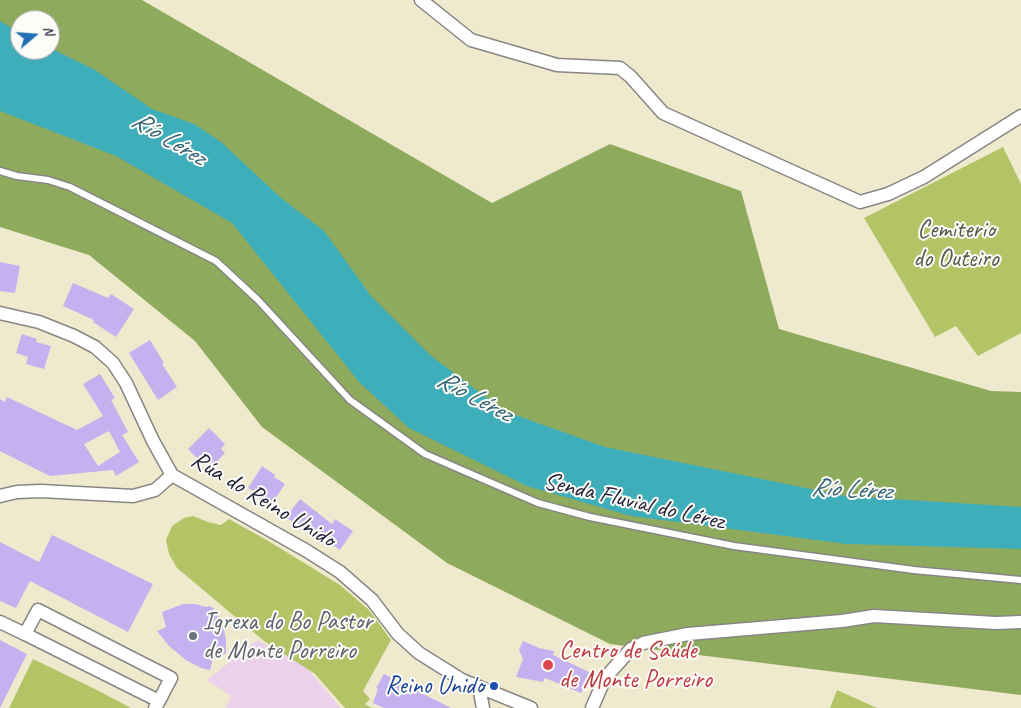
<!DOCTYPE html>
<meta charset="utf-8">
<style>
body{margin:0}
#map{position:relative;width:1021px;height:708px;overflow:hidden;background:#efe9ce;font-family:Caveat,sans-serif}
canvas{display:block}
.north{position:absolute;left:10px;top:10px;width:50px;height:50px;box-sizing:border-box;background:#fdfcf7;border:1px solid #a5a5ac;border-radius:50%;rotate:72deg;font-size:14px;font-weight:700;line-height:20px;text-align:center;color:#22223b}
.north::after{content:'';display:block;margin:auto;width:18px;height:22px;background:#1f6fb2;clip-path:polygon(50% 0,100% 100%,50% 72%,0 100%)}
</style>
<div id="map">
<canvas width="1021" height="708"></canvas>
<div class="north">N</div>
</div>
<script>
const context = document.querySelector('canvas').getContext('2d');
context.lineJoin = 'round';
function fillPath(path, color) { context.fillStyle = color; context.fill(path, 'evenodd'); }
const shape = rows => new Path2D(rows.map(r => 'M' + r).join(''));
function stroke(path, color, width, dash) { context.strokeStyle = color; context.lineWidth = width; context.lineCap = dash ? 'butt' : 'round'; context.setLineDash(dash || []); context.stroke(path); }
function label(font, color, halo, rows, align = 'center') {
  context.font = font + ' Caveat,sans-serif'; context.lineWidth = 4; context.setLineDash([]); context.textBaseline = 'middle'; context.strokeStyle = halo; context.fillStyle = color; for (const [text, x, y, turn = 0] of rows) {
    context.save(); context.translate(x, y); context.rotate((+turn || 0) * Math.PI / 180); context.textAlign = isNaN(turn) ? turn : align; if (halo) context.strokeText(text, 0, 0); context.fillText(text, 0, 0); context.restore();
  }
}
const built = shape([
 [257,640,303,664,341,708,226,708,231,696,207,680]
]);
const green = shape([
 [1003,147,1021,184,1021,333,978,356,956,326,935,337,864,218],
 [193,516,208,522,221,525,229,519,270,542,340,585,369,610,391,640,363,691,370,699,365,704,372,708,345,708,315,674,264,641,177,568,169,554,166,540,172,526,184,518],
 [33,659,93,688,131,708,9,708],
 [837,690,877,708,830,708]
]);
const forest = shape([
 [0,0,142,0,492,203,610,144,741,191,779,329,991,391,1021,392,1021,695,610,644,447,563,262,427,195,341,89,255,0,227],
 [20,20,50,20,50,50,20,50]
]);
const water = shape([
 [0,21,20,33,20,50,50,50,50,48,95,70,152,109,194,124,220,141,281,198,324,231,371,296,430,355,504,411,605,447,845,496,1021,507,1021,549,847,544,631,516,527,486,409,428,360,383,232,223,116,156,0,111]
]);
const building = shape([
 [0,262,20,266,15,293,0,291],
 [73,283,108,298,111,294,134,309,116,337,93,322,94,320,63,306],
 [22,334,37,339,36,342,51,346,44,369,26,364,28,357,16,353],
 [150,340,164,363,162,364,177,387,158,400,129,353],
 [100,374,115,398,111,400,128,432,122,435,139,462,116,476,113,470,50,476,0,451,0,399,5,402,7,397,77,430,103,416,83,384],
 [109,431,120,452,98,466,84,444],
 [209,428,225,444,221,449,225,453,213,466,208,461,204,465,188,449],
 [262,466,275,475,274,477,285,484,270,506,258,498,260,495,248,488],
 [300,499,332,524,335,519,353,531,340,550,309,529,306,533,286,517],
 [52,535,153,584,128,632,30,581,16,608,0,601,0,542,39,562],
 [183,604,195,604,206,607,210,606,214,609,223,625,226,640,226,653,213,659,210,670,201,668,186,660,169,646,157,631,166,627,162,612],
 [0,640,27,654,0,708],
 [523,641,539,648,554,651,553,655,589,672,588,681,581,693,545,678,543,682,516,677,523,659,519,650],
 [384,674,451,708,384,708,373,703,378,689,376,688]
]);
const service = shape([
 [0,171,17,176,48,180,70,187,216,261,258,300,350,400,425,454,538,503,590,517,734,546,914,570,1021,580]
]);
const minor = shape([
 [421,0,471,40,557,65,620,68,631,77,663,113,860,202,888,194,924,177,1021,116],
 [0,313,39,322,74,336,95,347,113,363,126,383,153,441,172,475,307,551,340,572,372,600,398,634,419,653,462,680,531,708],
 [0,496,17,492,41,491,133,496,155,490,172,475],
 [0,622,25,634],
 [479,687,483,708],
 [155,708,159,701,171,678,38,610,25,634,159,701],
 [592,708,605,678,631,649,643,643,688,634,842,621,874,616,996,623,1021,622]
]);
const markers = [
 [193,636,5,"#6b7280"],
 [548,665,6,"#e0444e"],
 [494,686,5,"#1a4fb4"]
];
const parkNames = [
 ["Cemiterio",956,230],
 ["do Outeiro",956,259]
];
const streetNames = [
 ["Rúa do Reino Unido",263,500,31],
 ["Senda Fluvial do Lérez",634,502,13]
];
const worshipNames = [
 ["Igrexa do Bo Pastor",203,622],
 ["de Monte Porreiro",203,651]
];
const healthNames = [
 ["Centro de Saúde",559,651],
 ["de Monte Porreiro",559,680]
];
const transitNames = [
 ["Reino Unido",484,686]
];
const waterNames = [
 ["Río Lérez",168,139,31],
 ["Río Lérez",474,397,28],
 ["Río Lérez",851,490,3]
];
fillPath(built, '#ebd1ec');
fillPath(green, '#b3c467');
fillPath(forest, '#8eaa5c');
fillPath(water, '#3faebb');
fillPath(building, '#c3b2ef');
stroke(service, '#888684', 9);
stroke(minor, '#888684', 15);
stroke(service, '#fff', 6);
stroke(minor, '#fff', 12);
for (const [x, y, r, color] of markers) { const dot = new Path2D(); dot.arc(x, y, r, 0, 2 * Math.PI); context.fillStyle = color; context.fill(dot); stroke(dot, '#fdfcf7', 2); }
label('25px', '#555b4a', '#fdfcf7', parkNames);
label('25px', '#22223b', '#fdfcf7', streetNames);
label('25px', '#5b616d', '#fdfcf7', worshipNames, 'left');
label('25px', '#be3a42', '#fdfcf7', healthNames, 'left');
label('25px', '#164399', '#fdfcf7', transitNames, 'right');
label('italic 26px', '#2f6175', '#fdfcf7', waterNames);
</script>
